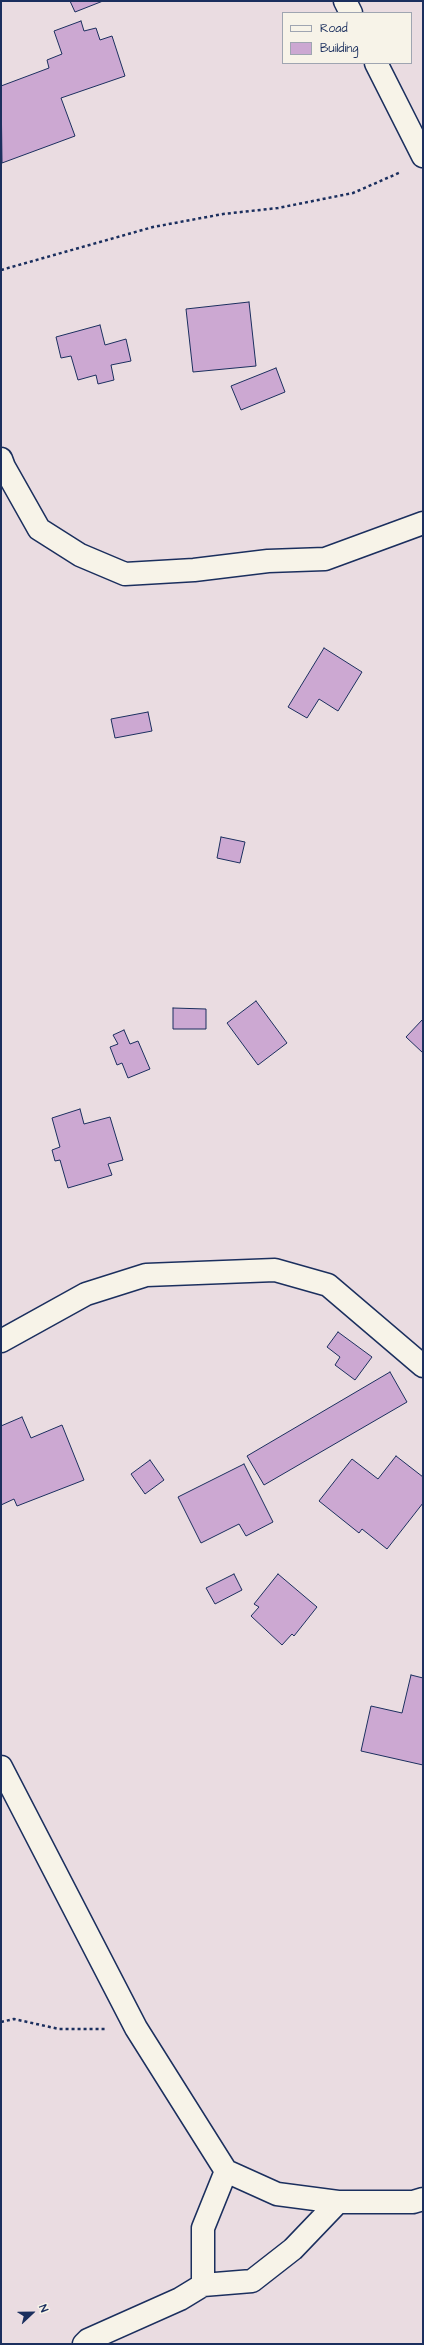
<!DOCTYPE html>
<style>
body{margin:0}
#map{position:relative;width:424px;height:2345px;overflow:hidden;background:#eadce1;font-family:"Architects Daughter",sans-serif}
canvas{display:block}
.frame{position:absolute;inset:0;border:2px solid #1b2f5e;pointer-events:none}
.legend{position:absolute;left:282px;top:12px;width:130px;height:52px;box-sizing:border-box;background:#f7f3e8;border:1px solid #9fa5b1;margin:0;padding:5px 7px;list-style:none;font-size:12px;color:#1b2f5e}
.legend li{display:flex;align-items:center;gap:8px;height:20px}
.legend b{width:20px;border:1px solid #9fa5b1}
.north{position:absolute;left:12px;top:2293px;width:40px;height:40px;-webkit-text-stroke:3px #f7f3e8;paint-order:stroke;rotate:68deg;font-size:11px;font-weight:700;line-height:16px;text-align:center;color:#1b2f5e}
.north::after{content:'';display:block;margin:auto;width:14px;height:18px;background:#1b2f5e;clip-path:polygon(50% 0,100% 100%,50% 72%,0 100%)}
</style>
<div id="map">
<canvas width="424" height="2345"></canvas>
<div class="frame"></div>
<ul class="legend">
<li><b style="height:5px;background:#f7f3e8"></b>Road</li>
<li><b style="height:11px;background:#cca8d2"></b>Building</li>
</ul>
<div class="north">N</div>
</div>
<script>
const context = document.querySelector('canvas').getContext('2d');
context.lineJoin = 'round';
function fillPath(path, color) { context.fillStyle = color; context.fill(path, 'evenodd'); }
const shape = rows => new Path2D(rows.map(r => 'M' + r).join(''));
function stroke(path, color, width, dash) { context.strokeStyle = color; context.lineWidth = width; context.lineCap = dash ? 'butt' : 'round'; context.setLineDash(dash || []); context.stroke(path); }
const building = shape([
 [70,1,103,1,75,12,70,1],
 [81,21,84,31,96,28,100,40,112,36,125,76,61,98,75,136,2,163,1,86,49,68,47,60,62,54,54,31,81,21],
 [249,302,256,366,193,372,186,309,249,302],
 [100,325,105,345,126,339,131,361,111,365,114,380,98,384,96,375,78,380,71,356,61,358,56,337,100,325],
 [276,368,285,392,241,410,231,386,276,368],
 [324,648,362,672,338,711,319,699,307,718,288,707,324,648],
 [148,712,152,731,115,738,111,719,148,712],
 [221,837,245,842,240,863,217,858,221,837],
 [256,1001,287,1043,258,1065,227,1023,256,1001],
 [173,1008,206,1009,206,1029,173,1029,173,1008],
 [423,1019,423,1053,406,1037,423,1019],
 [124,1030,130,1044,138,1041,150,1069,128,1078,122,1063,117,1065,110,1047,118,1044,113,1035,124,1030],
 [80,1109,84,1124,110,1117,123,1160,108,1164,112,1175,68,1188,60,1160,55,1161,52,1150,60,1147,52,1118,80,1109],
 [338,1332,372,1357,355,1380,335,1365,340,1357,327,1347,338,1332],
 [390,1372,407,1402,264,1485,247,1456,390,1372],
 [22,1417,31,1438,62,1425,84,1480,17,1506,14,1499,1,1505,1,1426,22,1417],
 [396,1456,423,1477,423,1503,387,1549,362,1529,359,1533,319,1501,352,1459,378,1479,396,1456],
 [150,1460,164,1480,145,1494,131,1474,150,1460],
 [244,1464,273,1522,246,1536,239,1524,201,1543,178,1497,244,1464],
 [234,1574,242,1590,215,1604,206,1588,234,1574],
 [278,1574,317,1607,294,1636,292,1634,282,1645,251,1616,259,1607,254,1604,278,1574],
 [411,1675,423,1678,423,1765,361,1751,371,1706,402,1713,411,1675]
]);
const path = shape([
 [1,270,153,227,223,214,278,208,353,193,401,172],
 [1,2022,14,2019,59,2029,105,2029]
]);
const minor = shape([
 [345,1,351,13],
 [376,63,423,156],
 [1,459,4,467,39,529,80,555,125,574,194,570,268,561,325,559,423,523],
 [1,1341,86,1294,146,1275,275,1270,328,1285,423,1366],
 [1,1767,136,2028,226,2171,277,2194,338,2202,413,2202,423,2199],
 [203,2285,252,2281,293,2249,338,2202],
 [84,2344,88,2340,180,2299,203,2285,203,2228,226,2171]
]);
fillPath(building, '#cca8d2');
stroke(building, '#1b2f5e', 1);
stroke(minor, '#1b2f5e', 25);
stroke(path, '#1b2f5e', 2.5, [3, 3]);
stroke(minor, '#f7f3e8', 22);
</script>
